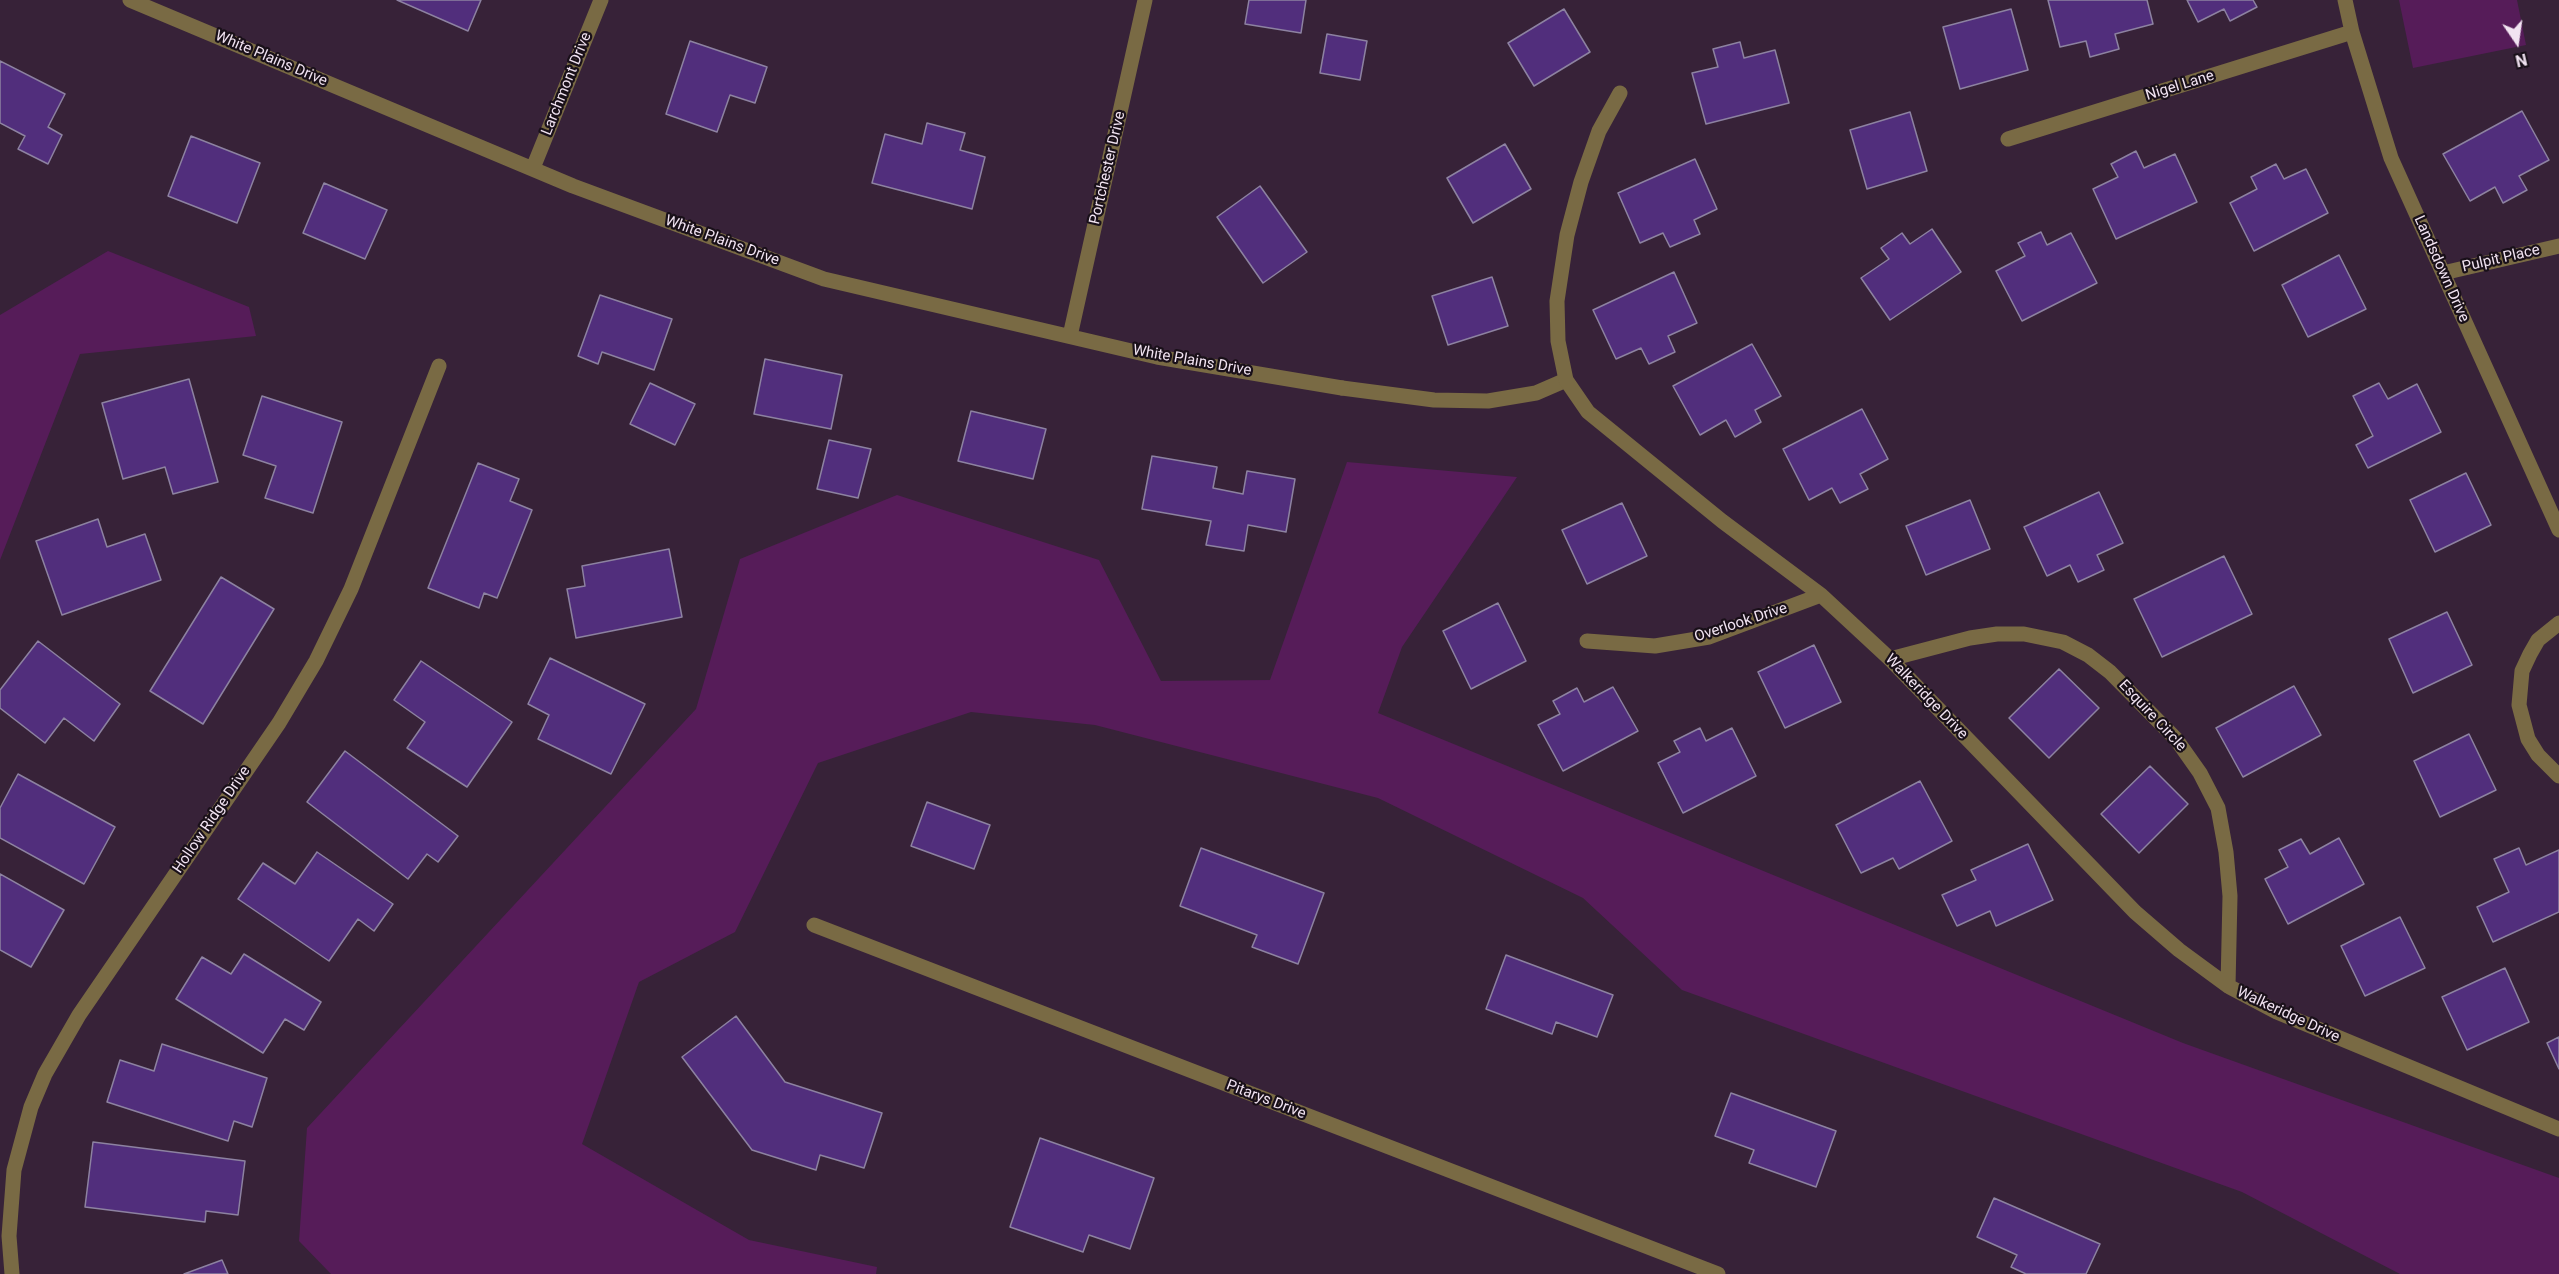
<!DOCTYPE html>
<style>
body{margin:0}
#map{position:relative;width:2559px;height:1274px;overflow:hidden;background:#372238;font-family:Roboto,sans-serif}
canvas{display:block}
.north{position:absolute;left:2487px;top:12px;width:60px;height:60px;-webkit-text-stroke:4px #191019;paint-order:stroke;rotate:167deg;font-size:16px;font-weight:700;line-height:24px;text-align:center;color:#f1e3f1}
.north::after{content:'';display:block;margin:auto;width:21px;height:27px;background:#f1e3f1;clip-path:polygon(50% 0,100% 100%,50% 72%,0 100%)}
</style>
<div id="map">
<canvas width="2559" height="1274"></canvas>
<div class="north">N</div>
</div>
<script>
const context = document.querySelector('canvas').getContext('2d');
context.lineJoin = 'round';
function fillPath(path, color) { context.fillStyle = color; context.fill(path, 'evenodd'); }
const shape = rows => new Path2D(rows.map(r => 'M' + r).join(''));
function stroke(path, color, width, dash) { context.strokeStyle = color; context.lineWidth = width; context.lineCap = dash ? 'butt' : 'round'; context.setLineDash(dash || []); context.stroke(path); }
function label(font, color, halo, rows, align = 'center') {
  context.font = font + ' Roboto,sans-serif'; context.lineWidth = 4.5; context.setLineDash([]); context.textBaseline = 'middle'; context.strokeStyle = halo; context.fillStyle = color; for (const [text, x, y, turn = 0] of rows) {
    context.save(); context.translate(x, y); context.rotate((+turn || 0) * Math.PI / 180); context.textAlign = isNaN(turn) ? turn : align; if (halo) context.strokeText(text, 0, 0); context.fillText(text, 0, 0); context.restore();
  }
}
const green = shape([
 [2399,0,2517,0,2526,45,2413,68],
 [108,251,249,307,256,336,80,354,0,560,0,315],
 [1347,462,1517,477,1402,647,1378,713,2183,1043,2559,1178,2559,1274,2400,1274,2242,1192,1682,990,1583,898,1378,798,1095,725,971,712,818,763,735,932,639,982,582,1144,749,1240,877,1267,876,1274,331,1274,299,1241,307,1128,696,709,740,559,897,495,1099,560,1161,681,1270,680]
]);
const building = shape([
 [397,0,481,0,468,31,397,0],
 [1249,0,1306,0,1301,33,1245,24,1249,0],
 [2048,0,2147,0,2153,24,2115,34,2119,49,2090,57,2086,41,2060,47,2048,0],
 [2187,0,2253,0,2257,7,2230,21,2224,9,2198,22,2187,0],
 [1564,9,1590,52,1534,86,1508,43,1564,9],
 [2011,9,2028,70,1960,89,1943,27,2011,9],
 [1327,34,1367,41,1360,80,1320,73,1327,34],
 [690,41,767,67,755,103,730,95,717,132,666,114,690,41],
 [1740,42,1744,58,1775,50,1789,103,1706,124,1692,73,1718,67,1713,49,1740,42],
 [0,61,65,94,48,127,62,135,48,164,18,149,25,136,0,123,0,61],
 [2522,111,2549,160,2519,176,2527,190,2503,203,2495,187,2470,201,2443,154,2522,111],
 [1910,112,1927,171,1867,189,1850,130,1910,112],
 [927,123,965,133,960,150,985,157,972,209,872,183,885,134,922,144,927,123],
 [191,136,260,163,237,223,168,196,191,136],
 [1505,144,1531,189,1473,223,1447,178,1505,144],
 [2136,151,2144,168,2175,154,2197,202,2116,239,2093,189,2118,177,2111,164,2136,151],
 [1695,159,1717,209,1694,220,1700,234,1670,247,1663,233,1640,243,1618,193,1695,159],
 [2276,164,2284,179,2306,169,2328,213,2254,251,2230,203,2257,189,2251,177,2276,164],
 [324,183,387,210,365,259,303,233,324,183],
 [1260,186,1307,252,1263,283,1217,217,1260,186],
 [1932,229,1961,272,1890,320,1861,278,1889,259,1881,248,1902,233,1910,244,1932,229],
 [2041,232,2047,245,2071,233,2097,283,2022,321,1996,271,2025,256,2018,243,2041,232],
 [2339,255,2366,309,2308,337,2282,285,2339,255],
 [1674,272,1697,323,1668,336,1675,352,1649,364,1641,348,1616,359,1593,310,1674,272],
 [1492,277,1508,326,1448,345,1432,296,1492,277],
 [600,295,672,319,654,370,602,352,598,364,578,356,600,295],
 [1752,344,1781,396,1755,410,1761,422,1735,437,1726,420,1700,435,1673,386,1752,344],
 [765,359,842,375,831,429,754,414,765,359],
 [189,379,218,482,173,494,165,467,123,479,102,403,189,379],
 [650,383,695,404,675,445,630,424,650,383],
 [2379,383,2388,399,2417,384,2441,432,2368,468,2356,445,2373,436,2353,396,2379,383],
 [262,396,342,422,313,513,265,498,276,466,243,455,262,396],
 [1862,409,1888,459,1860,474,1868,489,1840,503,1832,488,1809,500,1783,449,1862,409],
 [971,411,1046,429,1033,479,958,461,971,411],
 [829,440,871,449,858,498,817,489,829,440],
 [1152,456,1217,467,1213,488,1243,494,1247,471,1295,479,1286,532,1248,525,1244,551,1206,545,1211,521,1142,509,1152,456],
 [478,463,519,479,510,501,532,510,497,598,484,593,479,608,428,588,478,463],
 [2466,473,2491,525,2435,552,2410,500,2466,473],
 [2099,492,2123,543,2097,555,2104,570,2078,582,2070,565,2047,576,2024,527,2099,492],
 [1970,500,1990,549,1926,575,1906,526,1970,500],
 [1622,503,1647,556,1587,584,1562,530,1622,503],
 [98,519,107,547,145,534,161,580,62,615,36,541,98,519],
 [669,549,682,617,576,638,567,589,585,586,582,566,669,549],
 [2224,556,2252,614,2162,657,2134,599,2224,556],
 [221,577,274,609,203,724,150,691,221,577],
 [1498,603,1526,661,1471,689,1443,631,1498,603],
 [2447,612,2472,665,2413,693,2389,639,2447,612],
 [38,641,120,704,94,741,64,718,45,743,0,708,0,690,38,641],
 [1814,645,1841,702,1785,728,1758,672,1814,645],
 [550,658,645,704,611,774,538,739,549,715,528,704,550,658],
 [421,661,512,722,467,787,407,748,425,722,394,700,421,661],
 [2059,669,2099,708,2049,758,2009,718,2059,669],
 [2294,686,2321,735,2243,777,2216,728,2294,686],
 [1613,687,1638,731,1563,771,1538,725,1560,714,1553,701,1577,688,1584,702,1613,687],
 [1700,728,1706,741,1732,728,1756,776,1683,813,1658,763,1680,752,1674,741,1700,728],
 [2469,734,2496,790,2440,817,2414,761,2469,734],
 [345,751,458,836,438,862,427,854,408,879,307,802,345,751],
 [2150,766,2188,804,2139,853,2101,814,2150,766],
 [18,774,115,827,84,884,0,838,0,808,18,774],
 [1920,781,1952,841,1899,869,1893,858,1861,873,1836,825,1920,781],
 [927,802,990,825,974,869,911,846,927,802],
 [2339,838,2364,884,2288,924,2265,879,2288,867,2279,850,2301,839,2310,854,2339,838],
 [2028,844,2053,900,1996,926,1990,911,1957,926,1942,895,1976,880,1971,870,2028,844],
 [1201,848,1324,893,1298,964,1252,947,1257,935,1180,906,1201,848],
 [2519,848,2526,865,2559,850,2559,912,2493,942,2477,907,2509,892,2494,859,2519,848],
 [317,852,393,904,374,931,358,919,329,961,238,899,263,863,295,884,317,852],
 [0,874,64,910,31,967,0,950,0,874],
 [2400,917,2425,968,2365,996,2341,946,2400,917],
 [244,954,321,1002,304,1030,285,1019,263,1053,176,999,202,957,231,974,244,954],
 [1506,955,1613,995,1597,1037,1556,1022,1552,1034,1486,1009,1506,955],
 [2505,968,2529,1022,2467,1050,2442,997,2505,968],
 [736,1016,785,1082,882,1113,864,1168,820,1155,816,1170,752,1150,682,1057,736,1016],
 [2559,1037,2559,1069,2547,1043,2559,1037],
 [162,1044,267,1078,252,1127,234,1121,228,1141,107,1102,120,1060,154,1071,162,1044],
 [1731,1093,1836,1131,1816,1187,1749,1163,1754,1150,1715,1136,1731,1093],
 [1040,1138,1154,1178,1130,1249,1089,1235,1083,1252,1010,1227,1040,1138],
 [93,1142,245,1161,238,1215,206,1211,205,1222,85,1207,93,1142],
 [1994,1198,2100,1244,2086,1274,2026,1274,2011,1267,2017,1255,1977,1237,1994,1198],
 [222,1260,228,1274,184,1274,222,1260]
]);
const lane = shape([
 [1342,388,1434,400,1488,401,1536,393,1566,380]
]);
const street = shape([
 [130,0,573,186,824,279,1157,357,1342,388],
 [2345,0,2352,32,2391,158,2559,530],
 [1620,93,1599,131,1581,182,1567,235,1557,301,1558,341,1566,380,1588,412,1722,521,1821,595,1890,659,2135,912,2179,950,2228,986,2277,1012,2559,1129],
 [2008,139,2352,32],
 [533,168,601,0],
 [2443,273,2559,246],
 [1070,336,1145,0],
 [2559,623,2538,640,2530,654,2522,671,2519,705,2528,739,2538,755,2559,776],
 [1587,641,1655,646,1709,637,1821,595],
 [1890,659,1970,638,1997,634,2024,634,2063,642,2088,655,2110,672,2176,739,2200,773,2218,808,2226,852,2230,896,2228,986],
 [814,925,1718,1274],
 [12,1274,9,1236,14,1170,31,1107,45,1074,79,1015,279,723,316,661,351,589,439,366]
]);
const streetNames = [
 ["White Plains Drive",271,59,23],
 ["Larchmont Drive",567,84,-68],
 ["Nigel Lane",2180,86,-17],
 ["Portchester Drive",1108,168,-77],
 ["White Plains Drive",722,241,20],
 ["Pulpit Place",2501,259,-13],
 ["Landsdown Drive",2441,269,66],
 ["White Plains Drive",1192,361,10],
 ["Overlook Drive",1741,623,-18],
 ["Walkeridge Drive",1926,697,46],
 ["Esquire Circle",2152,716,47],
 ["Hollow Ridge Drive",212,820,-56],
 ["Walkeridge Drive",2288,1015,25],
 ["Pitarys Drive",1266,1100,21]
];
fillPath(green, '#561c59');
fillPath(building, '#512e7c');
stroke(building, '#8d82a1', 1.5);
stroke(lane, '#796a44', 15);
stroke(street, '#796a44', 15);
label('15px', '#f1e3f1', '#191019', streetNames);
</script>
